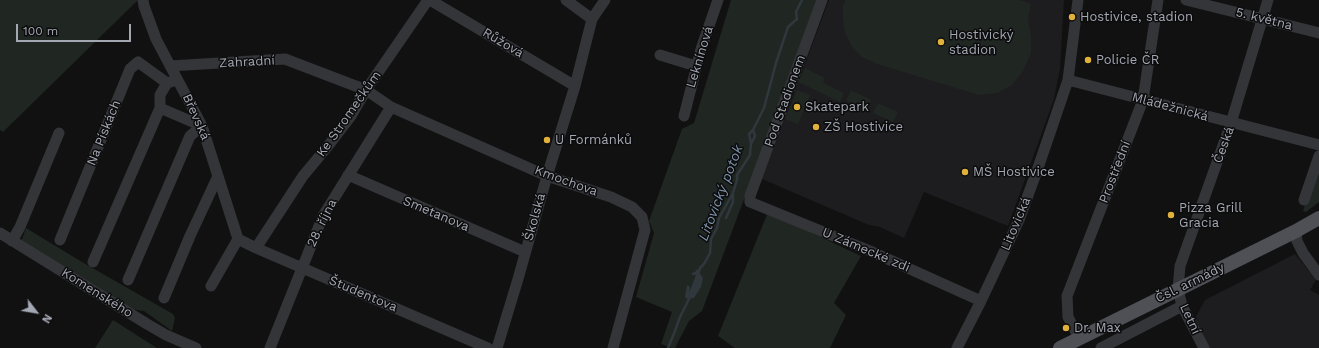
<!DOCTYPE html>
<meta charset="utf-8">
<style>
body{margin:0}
#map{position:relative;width:1319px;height:348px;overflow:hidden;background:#111112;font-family:"Work Sans",sans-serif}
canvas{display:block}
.north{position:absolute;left:16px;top:292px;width:40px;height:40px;-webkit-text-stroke:3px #0c0c0d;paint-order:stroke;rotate:121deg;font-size:11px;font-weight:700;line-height:16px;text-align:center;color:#a3a7b2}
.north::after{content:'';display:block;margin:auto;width:14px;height:18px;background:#a3a7b2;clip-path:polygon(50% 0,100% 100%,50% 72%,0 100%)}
.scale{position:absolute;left:16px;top:24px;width:115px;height:18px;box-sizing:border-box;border:2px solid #a3a7b2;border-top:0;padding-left:5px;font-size:12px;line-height:14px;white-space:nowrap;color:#a3a7b2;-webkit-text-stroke:3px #0c0c0d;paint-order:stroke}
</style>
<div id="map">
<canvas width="1319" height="348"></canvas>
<div class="north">N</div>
<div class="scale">100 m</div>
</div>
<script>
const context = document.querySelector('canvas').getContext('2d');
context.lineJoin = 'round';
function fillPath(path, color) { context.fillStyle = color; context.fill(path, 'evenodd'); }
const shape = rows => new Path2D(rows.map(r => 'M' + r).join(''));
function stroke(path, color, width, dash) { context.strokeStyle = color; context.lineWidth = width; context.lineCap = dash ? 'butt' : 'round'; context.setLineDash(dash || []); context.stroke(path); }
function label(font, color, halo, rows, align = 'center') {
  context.font = font + ' "Work Sans",sans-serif'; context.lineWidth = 3; context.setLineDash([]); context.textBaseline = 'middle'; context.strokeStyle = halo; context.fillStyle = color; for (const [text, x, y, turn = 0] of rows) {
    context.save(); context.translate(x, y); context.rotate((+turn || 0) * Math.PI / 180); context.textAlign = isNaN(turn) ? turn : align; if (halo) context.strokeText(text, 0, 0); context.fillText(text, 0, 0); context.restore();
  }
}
const built = shape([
 [829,0,1064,0,1060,68,1054,99,1008,226,924,192,904,238,880,227,869,225,762,179],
 [1295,254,1316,280,1310,290,1319,295,1319,348,1207,348,1193,322,1205,300]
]);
const green = shape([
 [0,0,138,0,3,132,0,130],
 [731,0,819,0,702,311,689,321,675,348,672,348,661,344,672,312,636,297,654,233,649,221,682,129,694,123],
 [846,0,1019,0,1031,4,1028,19,1031,36,1031,53,1023,71,1012,85,997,93,979,95,877,64,862,57,853,48,845,33,843,20,843,6],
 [805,68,825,78,823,83,844,93,840,102,798,82],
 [797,90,810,95,798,124,785,119],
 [851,90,871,100,866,110,846,100],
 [878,103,898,112,893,122,873,113],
 [1319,164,1319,202,1306,212,1303,211],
 [768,212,861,256,834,303,846,315,830,348,735,348,718,336],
 [26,228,82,262,173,314,175,318,172,331,144,311,130,309,21,242],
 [113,320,157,348,95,348]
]);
const water = shape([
 [697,269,703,278,701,287,694,298,687,299,685,297,687,285,690,287,689,293,696,275,692,275,692,273,695,272]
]);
const stream = shape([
 [751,144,755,136,753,130],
 [726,218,733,202,733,194],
 [698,274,700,268,704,264,710,253,711,239,717,228,719,218,733,193,737,180,737,175,750,155,751,143,749,134,753,130,764,108,776,63,788,27,797,19,796,12,802,0],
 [668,348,675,331,680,317,690,297]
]);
const minor = shape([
 [143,0,144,6,156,39,202,126,238,239],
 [430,0,575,86],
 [566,0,592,19],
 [822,0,750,196,750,202,870,251,981,301],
 [1186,0,1319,33],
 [660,55,696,66],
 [170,66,285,59,366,90,391,107,547,176,611,197,632,207,642,217,645,230,613,348],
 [1068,80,1319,145],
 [684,116,701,49,718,0],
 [348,175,525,252],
 [1304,200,1319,156],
 [1296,231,1297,241,1303,253,1319,275],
 [0,233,147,324,166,335,196,348],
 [238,239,256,248,488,348],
 [60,240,130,69,138,62,167,83],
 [12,241,20,227,59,133],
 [256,248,303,176,328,146,351,116,366,90,428,0],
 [93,262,160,108,160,95,167,83,174,81],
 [128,280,190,136,202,126,160,108],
 [211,286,238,239],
 [164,298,190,236,218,176],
 [1079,338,1068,317,1067,296,1143,100,1158,0],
 [270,348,323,216,391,107],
 [497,348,518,279,547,176,575,86,592,19,605,0],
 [957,348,981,301,1019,220,1039,165,1068,80,1078,0],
 [1101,348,1182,306],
 [1204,348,1182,306,1178,289,1180,266,1231,123,1268,0]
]);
const major = shape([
 [1060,348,1296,231,1319,218]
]);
const markers = [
 [1072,17,4,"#e0b23b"],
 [941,42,4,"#e0b23b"],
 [1088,60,4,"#e0b23b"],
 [797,107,4,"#e0b23b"],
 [816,127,4,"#e0b23b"],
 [547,140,4,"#e0b23b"],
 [965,172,4,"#e0b23b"],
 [1171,215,4,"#e0b23b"],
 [1066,328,4,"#e0b23b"]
];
const poiNames = [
 ["Hostivice, stadion",1080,17],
 ["Hostivický",949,35],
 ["stadion",949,50],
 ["Policie ČR",1096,60],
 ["Skatepark",805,107],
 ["ZŠ Hostivice",824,127],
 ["U Formánků",555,140],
 ["MŠ Hostivice",973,172],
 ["Pizza Grill",1179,208],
 ["Gracia",1179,223],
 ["Dr. Max",1074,328]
];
const streetNames = [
 ["5. května",1264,19,14],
 ["Růžová",503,43,31],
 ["Leknínová",700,57,-73],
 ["Zahradní",247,62,-3],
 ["Pod Stadionem",785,101,-70],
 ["Mládežnická",1170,107,15],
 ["Ke Stromečkům",349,114,-55],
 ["Břevská",196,117,66],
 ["Na Pískách",104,133,-68],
 ["Česká",1224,145,-70],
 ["Prostřední",1115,172,-69],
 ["Kmochova",566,181,20],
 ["Smetanova",436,214,23],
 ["Školská",535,217,-74],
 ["28. října",322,223,-64],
 ["Litovická",1016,224,-67],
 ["U Zámecké zdi",866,250,23],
 ["Čsl. armády",1190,283,-26],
 ["Komenského",97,293,32],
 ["Študentova",363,294,23],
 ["Letní",1190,319,65]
];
const waterNames = [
 ["Litovický potok",721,193,-69]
];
fillPath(built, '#1d1d1f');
fillPath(green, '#202621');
fillPath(water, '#30373d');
stroke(stream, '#30373d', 2.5);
stroke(minor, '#343539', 11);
stroke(major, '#4f5056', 14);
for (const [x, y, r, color] of markers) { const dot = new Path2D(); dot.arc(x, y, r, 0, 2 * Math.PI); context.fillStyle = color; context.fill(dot); stroke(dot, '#0c0c0d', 1.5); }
label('13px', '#a3a7b2', '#0c0c0d', poiNames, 'left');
label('13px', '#a3a7b2', '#0c0c0d', streetNames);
label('italic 14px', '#7d92aa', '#0c0c0d', waterNames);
</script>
